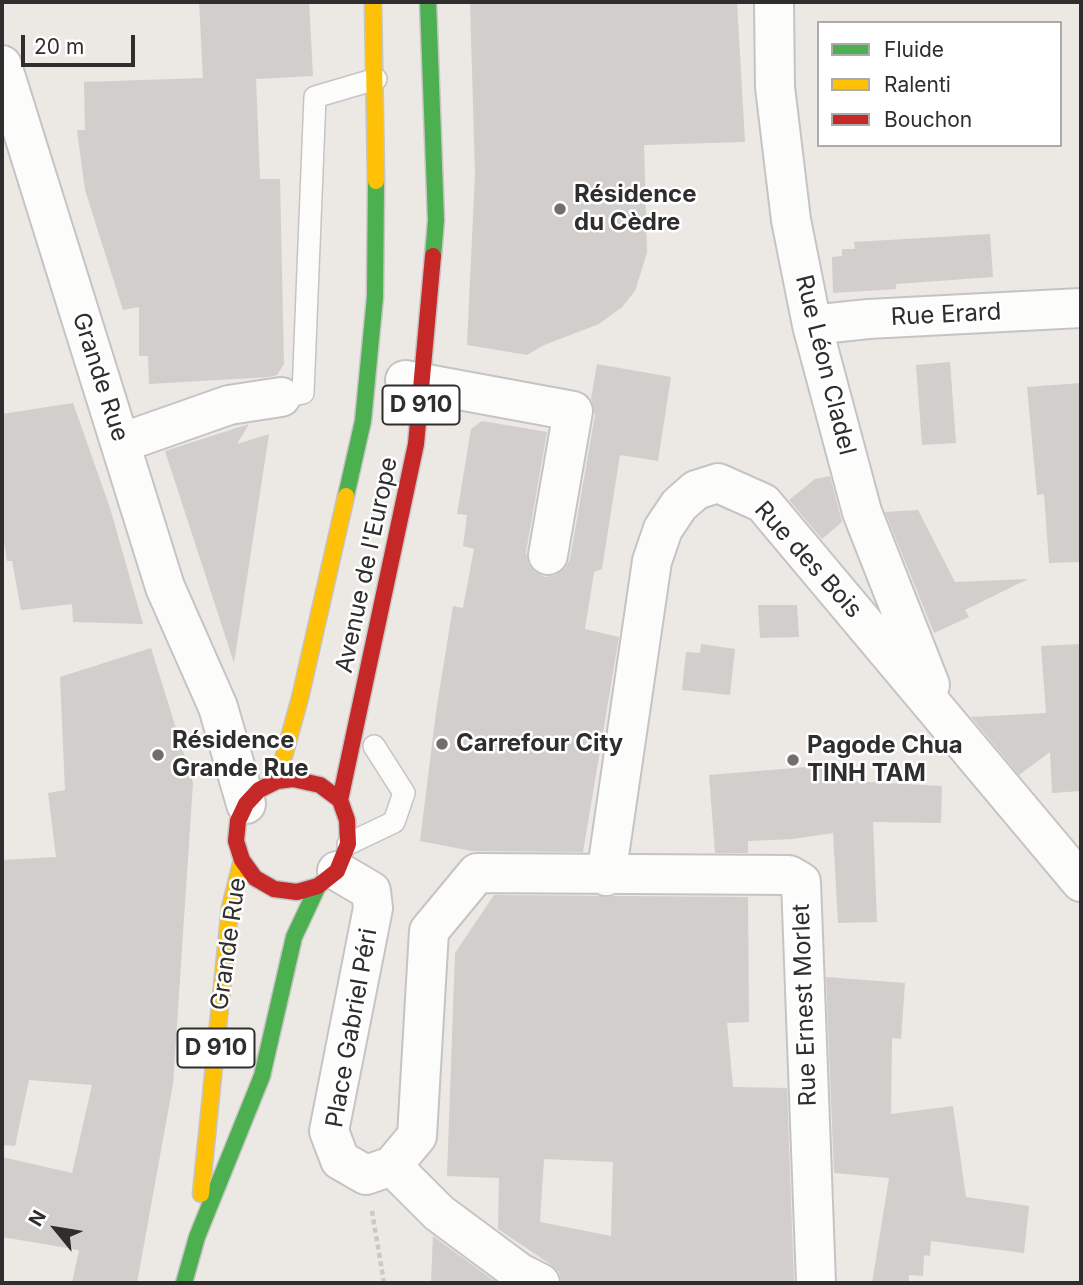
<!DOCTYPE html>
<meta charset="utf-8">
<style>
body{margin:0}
#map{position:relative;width:1083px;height:1285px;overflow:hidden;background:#ece8e4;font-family:Inter,sans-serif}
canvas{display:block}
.frame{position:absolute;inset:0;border:4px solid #2e2e2e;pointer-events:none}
.legend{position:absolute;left:817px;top:21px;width:245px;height:126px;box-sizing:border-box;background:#fff;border:2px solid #ababab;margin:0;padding:9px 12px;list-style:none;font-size:21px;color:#2e2e2e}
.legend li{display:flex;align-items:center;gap:14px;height:35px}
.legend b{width:35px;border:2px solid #ababab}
.north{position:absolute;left:21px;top:1194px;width:70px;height:70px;-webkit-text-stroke:5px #fff;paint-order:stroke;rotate:300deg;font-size:19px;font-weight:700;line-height:28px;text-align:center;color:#2e2e2e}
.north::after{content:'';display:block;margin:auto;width:24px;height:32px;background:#2e2e2e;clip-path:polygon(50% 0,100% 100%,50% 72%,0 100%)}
.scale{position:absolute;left:21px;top:35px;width:114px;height:32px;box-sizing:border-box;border:4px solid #2e2e2e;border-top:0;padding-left:9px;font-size:21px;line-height:24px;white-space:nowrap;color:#2e2e2e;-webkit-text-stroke:5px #fff;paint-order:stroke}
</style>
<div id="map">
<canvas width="1083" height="1285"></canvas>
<div class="frame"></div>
<ul class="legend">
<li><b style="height:9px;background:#4caf50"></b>Fluide</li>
<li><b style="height:9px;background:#ffc107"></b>Ralenti</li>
<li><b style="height:9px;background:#c62828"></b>Bouchon</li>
</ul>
<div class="north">N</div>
<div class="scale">20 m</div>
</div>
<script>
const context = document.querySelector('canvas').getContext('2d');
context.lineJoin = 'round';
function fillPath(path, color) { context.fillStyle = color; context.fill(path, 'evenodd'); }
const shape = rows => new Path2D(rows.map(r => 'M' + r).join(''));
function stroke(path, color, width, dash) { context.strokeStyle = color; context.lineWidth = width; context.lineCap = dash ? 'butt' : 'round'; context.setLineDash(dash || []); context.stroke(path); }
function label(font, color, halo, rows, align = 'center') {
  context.font = font + ' Inter,sans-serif'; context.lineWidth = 5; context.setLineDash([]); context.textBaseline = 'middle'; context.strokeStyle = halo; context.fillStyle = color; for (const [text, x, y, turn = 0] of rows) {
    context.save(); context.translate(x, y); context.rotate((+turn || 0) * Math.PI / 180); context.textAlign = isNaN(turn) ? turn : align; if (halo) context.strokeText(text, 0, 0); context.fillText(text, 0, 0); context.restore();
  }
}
const building = shape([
 [199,2,309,2,313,76,256,79,260,179,280,179,284,364,277,375,269,377,149,384,148,356,139,356,139,307,123,310,85,190,77,130,85,130,84,82,203,78],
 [470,2,737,2,745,142,644,145,647,253,635,291,622,307,599,324,544,345,527,355,467,345,475,174],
 [990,234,993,277,896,284,896,289,833,293,832,257,842,256,842,249,855,249,854,242],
 [950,362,956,443,922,445,916,365],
 [597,364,671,377,658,461,620,455,602,569,594,572,585,629,619,637,583,852,472,851,420,841,436,712,453,606,463,608,474,549,463,546,467,515,457,514,471,429,482,421,547,432,526,552,528,563,535,572,545,577,556,575,565,568,570,559,595,415,591,399],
 [1081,383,1081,562,1049,563,1044,494,1037,495,1027,387],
 [73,403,110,508,143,624,73,622,72,604,21,610,12,561,7,561,2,529,2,414],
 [249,424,237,444,269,434,234,663,165,451],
 [830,476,842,522,822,539,789,500,815,479],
 [918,510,955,582,1028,579,965,610,969,617,934,633,885,512],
 [758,605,797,605,799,637,760,638],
 [701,644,735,649,730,695,682,690,686,652,700,653],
 [1081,644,1081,791,1052,793,1050,752,1019,775,971,717,1046,713,1041,646],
 [151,648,193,783,173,1084,137,1283,72,1283,79,1250,2,1237,2,1157,72,1173,92,1085,29,1080,15,1146,2,1145,2,860,56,857,48,793,65,790,60,677],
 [831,765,832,780,942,786,941,823,873,822,877,922,838,923,833,833,793,839,748,841,748,853,715,853,709,775],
 [494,895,748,897,749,1022,727,1023,733,1087,787,1088,794,1283,562,1283,559,1272,550,1264,498,1229,499,1178,447,1176,455,953],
 [544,1159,613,1162,611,1236,540,1222],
 [826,977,905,983,901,1039,892,1038,891,1114,953,1106,966,1197,1029,1206,1024,1253,931,1241,930,1256,924,1255,923,1276,909,1275,909,1283,872,1283,889,1178,834,1173],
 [433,1236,497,1283,431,1283]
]);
const path = shape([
 [372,1211,384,1283]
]);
const lane = shape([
 [281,397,303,393,315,97,376,79],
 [348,844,394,822,404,793,374,746]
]);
const street = shape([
 [774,2,775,87,791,220,812,325,862,512,930,685],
 [2,65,165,587,218,707,246,804],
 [812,325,868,319,1081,308],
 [405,380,573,411,548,555],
 [121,443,229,405,281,397],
 [337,871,371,891,373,908,329,1131,340,1160,366,1175,392,1166,417,1136,429,931,477,873,789,875,801,882,816,1283],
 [606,876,652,561,663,529,679,505,696,490,718,483,763,503,1081,882],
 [392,1166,439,1213,520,1273,540,1283]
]);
const fast = shape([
 [428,2,436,220,433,256],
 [346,496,363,421,375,297,376,181],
 [184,1283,197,1237,262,1076,294,937,318,886]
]);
const slow = shape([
 [373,2,376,181],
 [277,781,300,698,346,496],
 [201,1194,230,908,242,860]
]);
const jam = shape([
 [293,779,320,785,340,800,347,820,348,844,337,871,318,886,297,892,274,889,255,878,242,860,236,841,238,821,246,804,259,790,277,781,293,779],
 [340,800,416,444,433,256]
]);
const markers = [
 [560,209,7,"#706f6e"],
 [442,744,7,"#706f6e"],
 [158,755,7,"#706f6e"],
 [793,760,7,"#706f6e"]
];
const shields = [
 [421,405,77],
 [216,1048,77]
];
const shieldNames = [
 ["D 910",421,405],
 ["D 910",216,1048]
];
const poiNames = [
 ["Résidence",574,195],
 ["du Cèdre",574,223],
 ["Résidence",172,741],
 ["Grande Rue",172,769],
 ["Carrefour City",456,744],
 ["Pagode Chua",807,746],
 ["TINH TAM",807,774]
];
const streetNames = [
 ["Rue Erard",946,315,-3],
 ["Rue Léon Cladel",825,365,76],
 ["Grande Rue",100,377,72],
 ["Rue des Bois",808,560,48],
 ["Avenue de l'Europe",367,565,-78],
 ["Grande Rue",229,944,-82],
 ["Rue Ernest Morlet",805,1005,-92],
 ["Place Gabriel Péri",352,1028,-80]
];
fillPath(building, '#d1cecb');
stroke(lane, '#c5c4c5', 24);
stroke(street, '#c5c4c5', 42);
stroke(fast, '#c6c5c4', 19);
stroke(slow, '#c6c5c4', 19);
stroke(jam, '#c6c5c4', 19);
stroke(path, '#c9c9c8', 4.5, [5, 3.5]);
stroke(lane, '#fcfcfb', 21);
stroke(street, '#fcfcfb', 38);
stroke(fast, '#4caf50', 16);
stroke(slow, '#ffc107', 16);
stroke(jam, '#c62828', 16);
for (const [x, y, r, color] of markers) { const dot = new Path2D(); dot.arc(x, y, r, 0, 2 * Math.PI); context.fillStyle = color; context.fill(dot); stroke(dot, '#fff', 2.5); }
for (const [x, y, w] of shields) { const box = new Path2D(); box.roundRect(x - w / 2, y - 19.5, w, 39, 5); context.fillStyle = '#fff'; context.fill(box); stroke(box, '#2e2e2e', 2); }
label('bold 23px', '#2e2e2e', null, shieldNames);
label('bold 24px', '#2e2e2e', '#fff', poiNames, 'left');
label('24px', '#2e2e2e', '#fff', streetNames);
</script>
